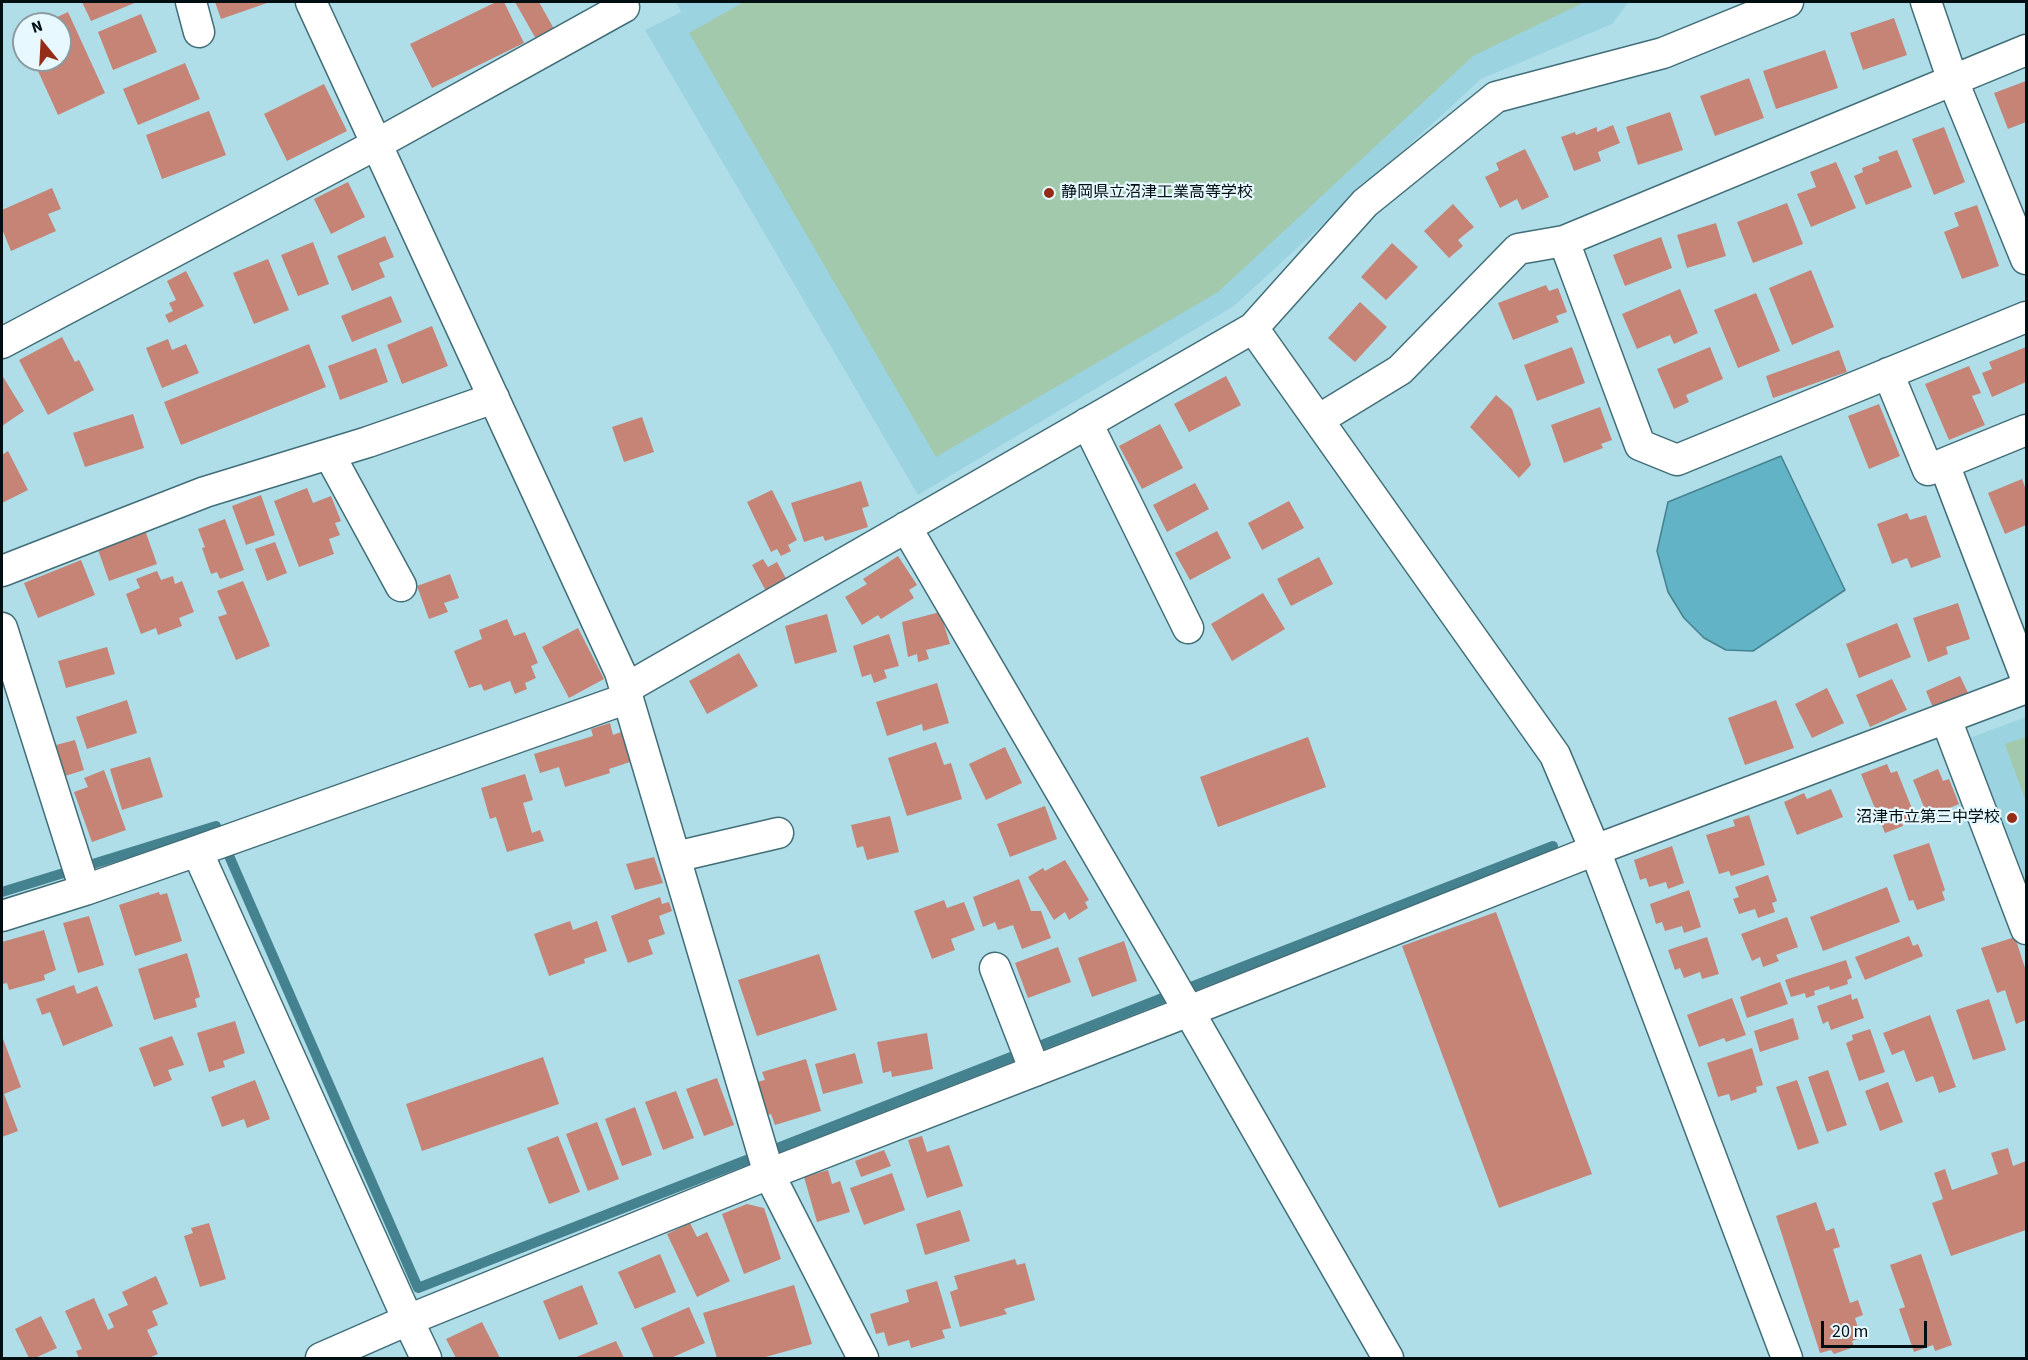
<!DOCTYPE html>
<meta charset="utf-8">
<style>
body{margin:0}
#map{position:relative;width:2028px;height:1360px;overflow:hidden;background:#afdee9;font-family:"Source Sans 3",sans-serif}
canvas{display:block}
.frame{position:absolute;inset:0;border:3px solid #010f12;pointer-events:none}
.north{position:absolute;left:12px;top:12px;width:60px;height:60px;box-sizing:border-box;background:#e7f9fe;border:2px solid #8b9ba0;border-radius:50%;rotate:342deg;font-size:16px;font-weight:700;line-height:24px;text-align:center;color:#010f12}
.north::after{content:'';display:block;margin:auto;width:21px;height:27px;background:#952c17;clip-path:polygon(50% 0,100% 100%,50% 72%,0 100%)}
.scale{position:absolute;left:1821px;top:1321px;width:106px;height:27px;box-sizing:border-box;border:3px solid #010f12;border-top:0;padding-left:8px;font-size:18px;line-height:21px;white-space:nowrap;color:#010f12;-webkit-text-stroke:4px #e7f9fe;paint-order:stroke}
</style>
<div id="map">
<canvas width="2028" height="1360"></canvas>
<div class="frame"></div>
<div class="north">N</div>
<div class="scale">20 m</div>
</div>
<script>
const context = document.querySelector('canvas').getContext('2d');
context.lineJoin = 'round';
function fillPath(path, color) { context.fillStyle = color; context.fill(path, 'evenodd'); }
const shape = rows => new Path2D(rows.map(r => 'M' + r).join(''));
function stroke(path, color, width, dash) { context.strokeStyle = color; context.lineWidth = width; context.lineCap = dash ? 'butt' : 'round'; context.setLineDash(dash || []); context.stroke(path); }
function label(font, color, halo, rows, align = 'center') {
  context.font = font + ' "Source Sans 3","Noto Sans JP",sans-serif'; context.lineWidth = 4.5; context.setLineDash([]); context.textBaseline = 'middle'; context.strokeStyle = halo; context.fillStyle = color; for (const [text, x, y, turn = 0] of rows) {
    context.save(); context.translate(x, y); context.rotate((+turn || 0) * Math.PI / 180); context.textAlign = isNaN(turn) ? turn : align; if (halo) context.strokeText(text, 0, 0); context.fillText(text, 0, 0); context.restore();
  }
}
const built = shape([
 [676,2,1629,2,1612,24,1481,79,1234,306,918,495,645,30,681,12],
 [2026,717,2026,896,1967,739]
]);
const green = shape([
 [744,2,1585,2,1473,56,1218,292,936,457,689,33],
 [2026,737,2026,802,2005,744]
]);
const water = shape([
 [1781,456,1845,590,1753,651,1726,650,1704,638,1684,618,1668,592,1657,551,1668,502,1781,456]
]);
const stream = shape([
 [2,892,216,826,418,1288,1553,846]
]);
const building = shape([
 [82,2,137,2,91,21],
 [215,2,270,2,221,19],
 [496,2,504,2,524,43,432,88,410,44],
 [515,2,539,2,554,29,536,39],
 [68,12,105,93,58,115,33,60,60,60,60,24,42,24],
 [141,14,157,52,113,70,98,32],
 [1894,18,1907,55,1863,70,1850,33],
 [1825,50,1838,88,1776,109,1763,71],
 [185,63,200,99,138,125,123,89],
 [1749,78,1764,118,1715,136,1700,96],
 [2026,81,2026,122,2008,129,1994,93],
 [324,84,347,131,287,161,264,114],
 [209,111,226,155,162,179,146,135],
 [1670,112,1683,150,1638,165,1626,127],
 [1613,125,1620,143,1598,152,1601,161,1574,171,1561,137,1575,132,1576,135,1597,127,1597,132],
 [1944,127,1965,182,1934,195,1912,139],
 [1525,149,1549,197,1522,210,1517,199,1500,208,1485,177,1499,170,1496,163],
 [1897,150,1912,187,1866,205,1854,176,1863,172,1862,168,1880,161,1878,157],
 [1836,162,1856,208,1811,227,1797,194,1816,187,1810,172],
 [348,182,365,217,331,234,314,199],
 [52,188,61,209,48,214,56,231,11,251,2,229,2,210],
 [1787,203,1803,244,1753,263,1737,222],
 [1453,204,1474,227,1458,240,1463,246,1449,258,1424,231],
 [1977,205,1999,266,1962,279,1944,232,1959,226,1954,213],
 [1716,223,1726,256,1687,268,1677,235],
 [385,236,394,257,379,263,385,277,352,291,337,256],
 [1661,237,1672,268,1625,286,1613,255],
 [313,242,329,284,298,296,281,255],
 [1392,243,1418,267,1386,300,1361,277],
 [268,259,289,310,254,324,233,273],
 [1811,270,1834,327,1792,345,1769,288],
 [186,271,204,306,169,323,165,315,173,311,169,303,176,300,167,281],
 [1546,285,1549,291,1558,288,1567,312,1556,316,1559,322,1513,340,1498,303],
 [1680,289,1698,333,1674,344,1670,335,1637,349,1622,314],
 [1756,293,1780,351,1738,368,1714,310],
 [391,296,402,322,352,342,341,316],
 [1360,302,1387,327,1355,362,1328,338],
 [432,326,448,366,402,384,387,345],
 [62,337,75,362,79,360,94,390,48,415,19,360],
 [168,339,172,350,186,344,199,373,162,388,146,348],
 [309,344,326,387,181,445,164,402],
 [1572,347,1585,383,1537,401,1524,365],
 [1710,347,1723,379,1686,395,1689,402,1674,409,1657,369],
 [2026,347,2026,382,1992,397,1982,373,1992,369,1989,362],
 [376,348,388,382,340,400,328,366],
 [1839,350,1847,372,1773,398,1766,376],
 [1969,366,1981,393,1972,396,1985,425,1949,440,1925,384],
 [2,375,24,411,2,426],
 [1226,376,1241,405,1189,432,1174,404],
 [1496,395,1512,409,1531,465,1519,478,1470,427],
 [1879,404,1900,456,1869,469,1848,416],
 [1600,407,1612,440,1601,444,1603,448,1564,463,1551,425],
 [133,414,144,448,85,467,73,433],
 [642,417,654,452,624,462,612,427],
 [1160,424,1183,468,1142,489,1119,446],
 [8,451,28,490,2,503,2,455],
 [2022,479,2026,490,2026,525,2005,534,1988,493],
 [861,481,869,506,862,508,868,527,825,541,823,536,804,542,791,503],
 [1195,483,1209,509,1167,532,1153,505],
 [307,488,313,503,331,496,341,521,335,523,340,535,329,539,334,554,299,567,274,501],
 [772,490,797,540,788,545,791,551,781,556,777,549,771,552,747,502],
 [261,495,275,535,246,545,232,506],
 [1289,501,1304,528,1262,550,1248,523],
 [1907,513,1910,520,1926,515,1941,557,1911,568,1907,558,1892,564,1877,524],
 [225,519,244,570,220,579,217,572,211,574,202,548,205,547,198,529],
 [145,530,157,564,109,581,97,547],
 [1217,531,1231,558,1190,580,1175,553],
 [275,542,287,573,267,581,255,549],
 [898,556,917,585,909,590,914,598,881,619,878,615,862,625,845,597,867,584,863,579],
 [1319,557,1333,584,1291,606,1277,579],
 [763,559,768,567,777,562,788,582,767,593,752,565],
 [81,560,95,595,38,618,24,583],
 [157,571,161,580,173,576,175,584,182,581,194,612,179,618,182,626,158,635,156,628,141,634,126,594,140,588,136,579],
 [450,574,459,598,444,603,448,612,429,619,417,586],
 [243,581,270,646,236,660,218,617,227,614,217,591],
 [1263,593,1285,629,1232,661,1211,624],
 [1958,603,1970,639,1946,647,1948,654,1928,662,1913,618],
 [940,612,950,644,926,650,929,659,918,662,917,654,908,657,902,622],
 [827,614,837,652,795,664,785,626],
 [507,619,514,636,525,632,538,663,531,666,536,678,525,683,527,689,515,694,510,681,484,691,481,684,469,688,454,651,482,639,479,630],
 [1897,623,1911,657,1859,678,1846,644],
 [578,628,604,679,569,698,542,647],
 [889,634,899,666,884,670,887,678,874,683,871,674,862,677,853,646],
 [107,647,115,674,66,688,58,661],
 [739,653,758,686,707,714,689,681],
 [1960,676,1969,695,1934,710,1926,691],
 [1892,679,1907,710,1870,727,1856,695],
 [937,683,949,723,923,731,922,724,887,736,876,702],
 [1827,688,1844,723,1812,738,1795,704],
 [127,700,137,733,87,749,76,717],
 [1776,700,1794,748,1745,765,1728,718],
 [610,723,613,735,621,732,630,762,609,769,610,773,565,787,559,767,540,773,534,754,593,736,591,729],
 [1308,737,1326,787,1218,827,1200,777],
 [75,740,84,770,65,776,56,745],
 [936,742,944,765,951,763,962,799,907,816,888,758],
 [1005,747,1022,783,986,800,969,764],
 [150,757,163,797,122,810,110,769],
 [1887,764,1891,773,1897,771,1915,816,1901,821,1903,826,1885,833,1861,774],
 [1938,769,1943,781,1949,779,1959,804,1928,817,1913,780],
 [104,770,126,830,92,842,74,792,88,787,84,778],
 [525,774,533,800,523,803,532,833,540,830,544,841,507,852,496,817,490,819,481,788],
 [1831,789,1843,817,1797,835,1784,802,1804,793,1807,799],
 [1045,806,1057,839,1010,857,997,824],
 [1749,815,1765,865,1731,876,1729,871,1719,874,1706,835,1735,826,1733,820],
 [890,816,899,852,867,860,863,846,857,848,851,825],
 [1929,843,1945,890,1942,892,1945,900,1917,910,1913,900,1909,901,1893,855],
 [1672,846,1684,883,1668,889,1666,882,1649,887,1646,878,1640,880,1634,860],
 [654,857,663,883,635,890,626,864],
 [1065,860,1089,900,1085,902,1088,908,1069,920,1065,912,1054,920,1028,877,1043,868,1045,871],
 [1768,875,1777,901,1772,903,1775,912,1758,918,1755,909,1739,914,1733,899,1739,897,1735,887],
 [1019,879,1031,911,1041,911,1051,938,1022,949,1013,925,998,930,995,922,983,927,973,897],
 [1887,887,1900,922,1823,951,1810,917],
 [1689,890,1701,927,1684,933,1682,926,1665,931,1662,922,1656,924,1650,904],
 [159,892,160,895,167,893,182,941,135,956,119,905],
 [660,897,662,904,669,902,672,911,659,916,665,934,648,940,653,954,628,963,611,916],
 [944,900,947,908,964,902,975,930,951,939,955,950,932,959,914,911],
 [1496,912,1592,1174,1499,1208,1402,946],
 [89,916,104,965,78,973,63,923],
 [1787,917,1798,947,1776,955,1779,961,1763,967,1760,957,1752,961,1741,934],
 [570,921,573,930,597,921,607,951,584,959,585,963,549,976,534,934],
 [44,930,56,970,44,975,45,980,9,990,7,983,2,984,2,942],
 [1909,936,1913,946,1918,944,1923,956,1865,980,1855,957],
 [1707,937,1719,974,1702,979,1700,972,1684,978,1680,968,1675,970,1668,950],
 [2015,937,2026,971,2026,1020,2016,1024,2005,990,1997,993,1981,948],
 [1124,941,1137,981,1092,997,1078,958],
 [1058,947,1071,982,1028,998,1015,963],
 [187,953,200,997,195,999,197,1007,154,1020,138,969],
 [819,954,837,1010,757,1036,738,980],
 [1846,960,1852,978,1847,980,1848,984,1830,990,1829,986,1814,991,1815,995,1806,998,1805,993,1791,997,1785,980],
 [1780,982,1788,1004,1747,1018,1740,997],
 [74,985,77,994,97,986,113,1026,63,1046,50,1012,42,1015,36,999],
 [1851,994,1852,1000,1857,998,1864,1018,1831,1030,1828,1021,1823,1024,1817,1006],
 [1732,998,1746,1035,1726,1042,1724,1038,1699,1047,1687,1015],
 [1989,999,2006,1050,1973,1060,1956,1010],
 [1930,1015,1956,1087,1939,1093,1933,1076,1916,1082,1904,1050,1892,1055,1883,1033],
 [1793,1018,1799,1039,1760,1052,1754,1031],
 [235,1021,245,1053,223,1061,225,1067,209,1072,197,1033],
 [1870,1029,1885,1072,1859,1081,1846,1043,1853,1040,1852,1035],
 [927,1033,933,1069,892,1077,891,1071,883,1073,877,1042],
 [2,1036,21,1087,4,1094,18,1131,2,1137],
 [172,1036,184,1065,168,1070,172,1080,154,1087,139,1048],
 [1752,1048,1763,1085,1756,1087,1757,1092,1731,1101,1729,1094,1718,1097,1707,1063],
 [855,1053,863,1083,823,1094,815,1064],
 [543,1057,559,1104,422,1151,406,1104],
 [806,1059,821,1111,775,1125,771,1114,767,1115,757,1082,765,1080,762,1072],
 [1828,1070,1847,1125,1827,1132,1808,1077],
 [717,1078,734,1125,704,1136,686,1089],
 [255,1080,270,1119,247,1128,244,1119,222,1127,211,1097],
 [1797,1080,1819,1143,1798,1150,1776,1087],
 [1888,1082,1903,1122,1880,1131,1865,1091],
 [676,1091,694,1138,663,1150,645,1102],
 [635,1107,652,1155,622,1166,605,1119],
 [597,1122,619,1179,588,1191,566,1134],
 [558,1136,580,1192,549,1204,527,1148],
 [922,1136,927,1152,949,1145,963,1186,927,1198,908,1140],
 [2008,1148,2013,1166,2026,1161,2026,1230,1951,1256,1932,1203,1943,1199,1934,1173,1945,1169,1952,1190,1998,1174,1991,1153],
 [884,1150,891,1166,861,1177,855,1161],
 [828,1170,832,1184,840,1181,850,1212,817,1222,804,1177],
 [892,1173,905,1210,864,1225,850,1188],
 [1816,1202,1826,1231,1834,1228,1840,1247,1833,1249,1850,1303,1858,1300,1863,1315,1855,1318,1861,1338,1852,1341,1854,1347,1834,1354,1831,1350,1820,1353,1776,1216],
 [747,1204,764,1208,781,1259,744,1274,722,1214],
 [960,1210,970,1241,925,1255,916,1224],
 [209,1223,226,1279,200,1287,184,1236,193,1233,191,1228],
 [690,1223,697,1237,707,1232,730,1281,697,1297,667,1234],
 [660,1254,676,1292,635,1309,618,1272],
 [1921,1254,1952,1345,1935,1351,1933,1345,1914,1352,1899,1309,1905,1307,1890,1265],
 [1015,1259,1017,1265,1025,1263,1035,1300,1004,1309,1007,1314,960,1327,950,1292,958,1289,954,1276],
 [156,1276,168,1304,152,1311,158,1325,147,1330,158,1354,149,1358,79,1358,76,1351,82,1349,65,1311,94,1298,108,1330,114,1327,108,1314,128,1305,122,1292],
 [937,1281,951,1328,942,1330,945,1338,911,1348,909,1340,888,1346,884,1332,876,1334,870,1314,909,1302,906,1290],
 [582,1285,598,1324,559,1340,543,1301],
 [794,1285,812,1344,762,1358,717,1358,703,1313],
 [689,1307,705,1343,671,1358,654,1358,641,1328],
 [41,1316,57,1348,35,1358,29,1358,15,1329],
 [482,1322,500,1358,456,1358,446,1339],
 [616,1341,624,1358,574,1358]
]);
const street = shape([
 [191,2,199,32],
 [311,2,620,672,769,1174,863,1358],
 [1926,2,1953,81,2026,259],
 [1564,241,1640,445,1677,460,2026,317],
 [1253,328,1555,755,1595,850,2026,688],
 [2,343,377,144,624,7],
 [1888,373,1928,470,2026,430],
 [1318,420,1400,370,1518,249,1564,241,2026,50],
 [1087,423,1188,628],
 [329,454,401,586],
 [1944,464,2026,678],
 [906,527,1168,975,1388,1358],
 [2,571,205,492,368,442,494,398],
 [2,628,85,890],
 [625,689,1253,328,1365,203,1496,97,1663,53,1788,2],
 [1946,719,2026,929],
 [197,851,628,698],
 [675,857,778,833],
 [2,916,85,890,197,851,408,1320,769,1174,1189,1011,1595,850,1787,1358],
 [995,968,1035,1071],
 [321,1358,408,1320,426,1358]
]);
const markers = [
 [1049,193,6,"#952c17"],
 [2012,818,6,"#952c17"]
];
const poiNames = [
 ["静岡県立沼津工業高等学校",1061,193],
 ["沼津市立第三中学校",2000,818,"right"]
];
fillPath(built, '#9cd3e0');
fillPath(green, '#a2c9ac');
fillPath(water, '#62b3c5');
stroke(water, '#45828f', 1.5);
stroke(stream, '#45828f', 10);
fillPath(building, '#c58475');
stroke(street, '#426e78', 33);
stroke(street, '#fff', 30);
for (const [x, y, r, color] of markers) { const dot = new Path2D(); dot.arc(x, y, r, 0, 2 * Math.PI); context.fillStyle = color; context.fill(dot); stroke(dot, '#e7f9fe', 2); }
label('16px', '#010f12', '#e7f9fe', poiNames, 'left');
</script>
